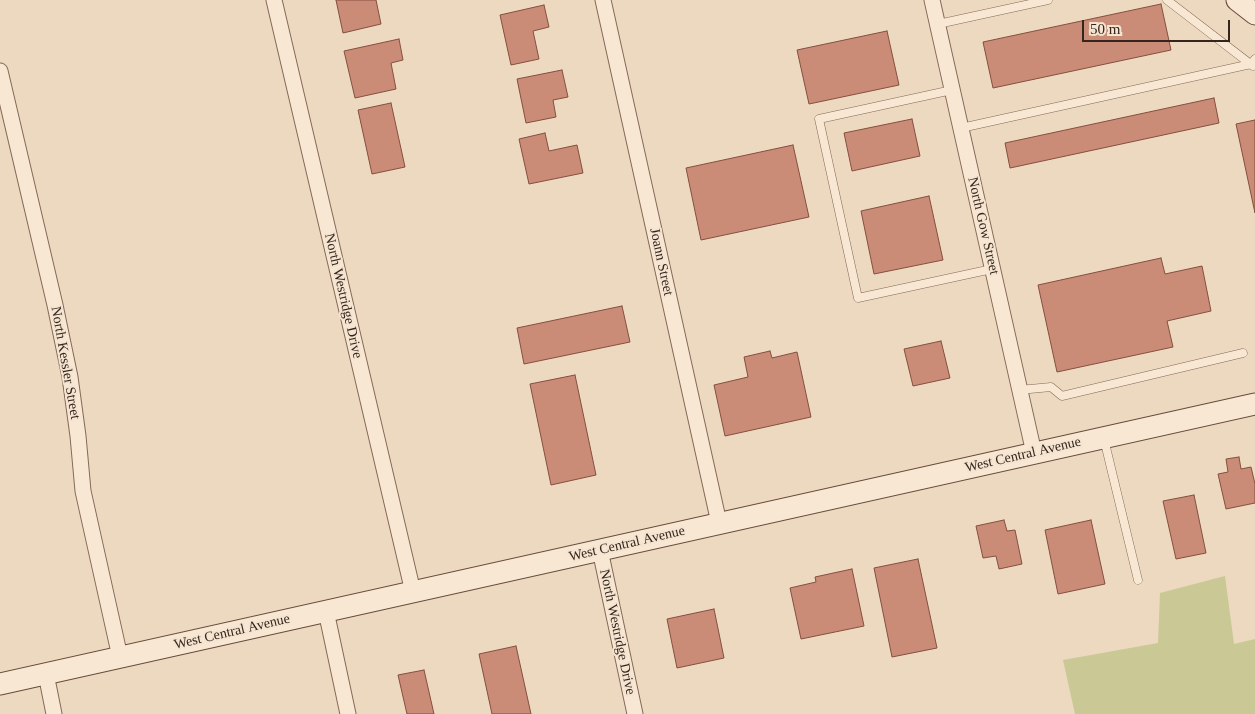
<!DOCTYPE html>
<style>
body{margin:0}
#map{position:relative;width:1255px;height:714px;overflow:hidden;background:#edd8c0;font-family:"Times New Roman",serif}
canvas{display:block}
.scale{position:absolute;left:1082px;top:20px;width:148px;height:22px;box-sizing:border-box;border:2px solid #35251d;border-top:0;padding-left:6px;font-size:15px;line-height:18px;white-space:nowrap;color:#35251d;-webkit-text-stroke:4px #f4e4d0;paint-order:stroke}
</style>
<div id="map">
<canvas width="1255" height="714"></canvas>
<div class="scale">50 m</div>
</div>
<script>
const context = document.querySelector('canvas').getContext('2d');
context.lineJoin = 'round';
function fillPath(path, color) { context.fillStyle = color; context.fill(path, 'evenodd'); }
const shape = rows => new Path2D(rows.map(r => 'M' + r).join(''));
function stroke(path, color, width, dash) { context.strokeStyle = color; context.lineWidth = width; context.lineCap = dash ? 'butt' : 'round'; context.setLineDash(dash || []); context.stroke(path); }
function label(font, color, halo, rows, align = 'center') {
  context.font = font + ' "Times New Roman",serif'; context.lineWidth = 4; context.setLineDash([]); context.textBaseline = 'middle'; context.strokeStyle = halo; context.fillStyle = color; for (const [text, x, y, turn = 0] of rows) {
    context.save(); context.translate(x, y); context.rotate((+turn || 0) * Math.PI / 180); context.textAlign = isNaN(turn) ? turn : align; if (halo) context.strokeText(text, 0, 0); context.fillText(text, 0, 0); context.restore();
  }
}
const green = shape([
 [1225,576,1234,644,1255,639,1255,714,1075,714,1063,660,1158,643,1160,593]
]);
const building = shape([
 [336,0,376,0,381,24,343,33,336,0],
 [1161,4,1171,50,993,88,983,42,1161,4],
 [544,5,549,27,533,31,539,59,511,65,500,15,544,5],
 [887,31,899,85,809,104,797,50,887,31],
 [399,39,403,60,391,63,396,89,355,98,344,51,399,39],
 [562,70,568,97,553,100,556,117,526,123,517,79,562,70],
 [1214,98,1219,123,1010,168,1005,143,1214,98],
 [391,103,405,167,372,174,358,110,391,103],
 [912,119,920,156,852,171,844,133,912,119],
 [1255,120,1255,213,1236,124,1255,120],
 [545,133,549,151,577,145,583,173,529,184,519,139,545,133],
 [793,145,809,217,701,240,686,168,793,145],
 [929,196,943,260,874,274,861,211,929,196],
 [1161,258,1165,274,1202,266,1211,311,1167,321,1173,347,1057,372,1038,285,1161,258],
 [622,306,630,342,524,364,517,328,622,306],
 [941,341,950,378,913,386,904,349,941,341],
 [770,351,772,358,797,352,811,417,725,436,714,385,748,377,744,357,770,351],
 [575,375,596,475,551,485,530,384,575,375],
 [1239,457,1241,469,1251,467,1255,484,1255,503,1226,509,1218,474,1228,472,1226,459,1239,457],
 [1194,495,1206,553,1176,559,1163,501,1194,495],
 [1004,520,1007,531,1015,530,1022,564,999,569,996,556,983,558,976,526,1004,520],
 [1091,520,1105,584,1058,594,1045,530,1091,520],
 [918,559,937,648,892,657,874,568,918,559],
 [852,569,864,626,801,639,790,588,816,582,815,577,852,569],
 [714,609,724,658,677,668,667,619,714,609],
 [516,646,531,714,492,714,479,654,516,646],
 [424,670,434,714,407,714,398,675,424,670]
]);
const service = shape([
 [1167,0,1253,66],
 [938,24,1048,0],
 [952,90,819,119,858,298,992,269],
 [961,128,1251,64,1255,59],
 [1019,390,1051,387,1062,396,1243,353],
 [1104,439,1138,580]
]);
const minor = shape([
 [274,0,413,592],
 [603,0,719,523],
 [932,0,1034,453],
 [0,71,55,305,70,377,78,436,83,491,120,657],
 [600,550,635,714],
 [326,611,348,714],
 [46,674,54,714]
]);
const secondary = shape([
 [1237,0,1255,14],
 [0,684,1255,404]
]);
const streetNames = [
 ["North Gow Street",983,226,77],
 ["Joann Street",661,262,78],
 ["North Westridge Drive",343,296,77],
 ["North Kessler Street",65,363,80],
 ["West Central Avenue",1023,455,-13],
 ["West Central Avenue",627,544,-13],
 ["West Central Avenue",232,632,-13],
 ["North Westridge Drive",617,632,78]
];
fillPath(green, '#cac895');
fillPath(building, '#ca8c77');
stroke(building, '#844f3f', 1);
stroke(service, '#856959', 9);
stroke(minor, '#856959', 17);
stroke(secondary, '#674b3c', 23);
stroke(service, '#f8e7d3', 8);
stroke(minor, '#f8e7d3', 15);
stroke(secondary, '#f8e7d3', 21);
label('14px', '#35251d', '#f4e4d0', streetNames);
</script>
